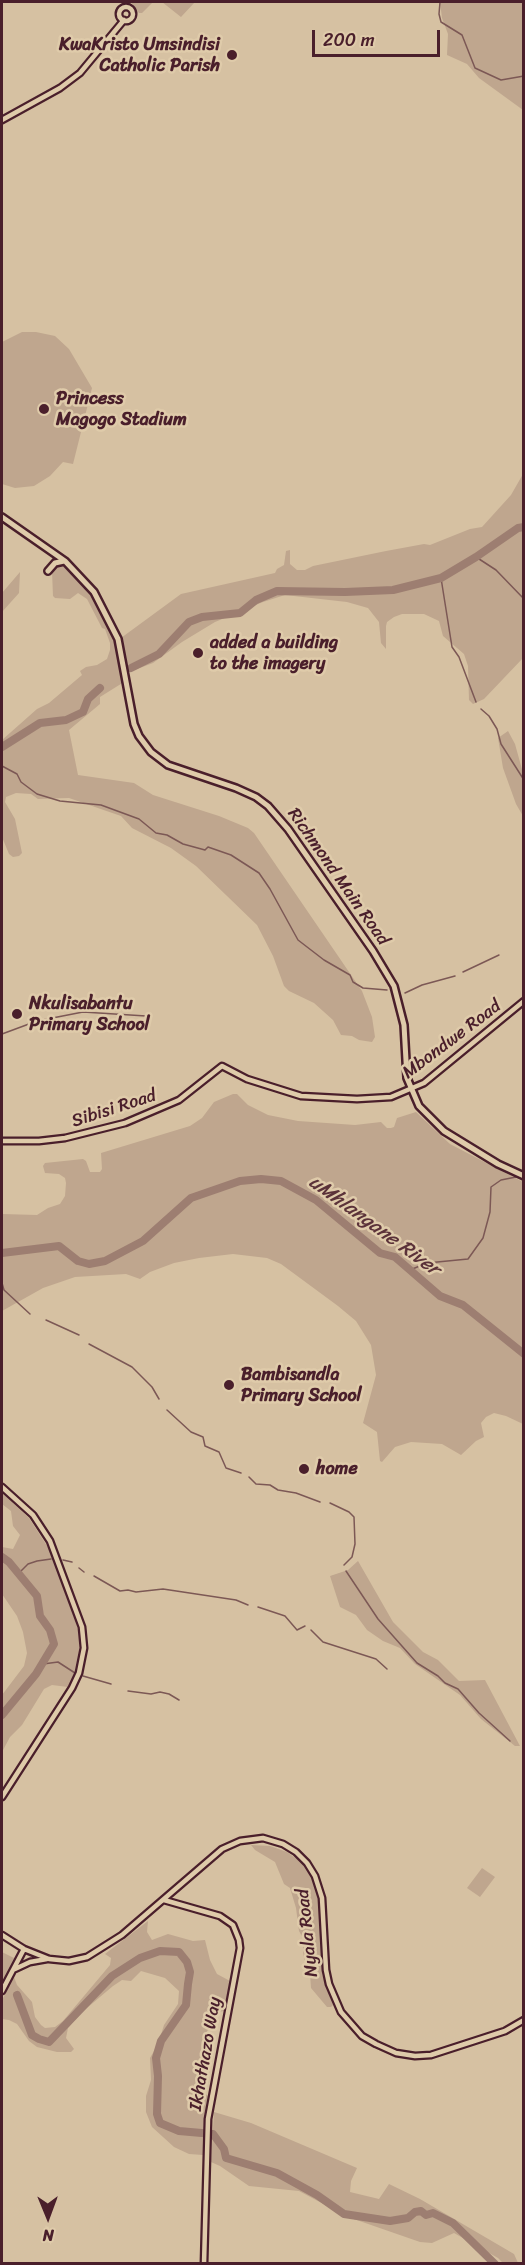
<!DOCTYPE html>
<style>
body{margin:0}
#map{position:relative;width:525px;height:2265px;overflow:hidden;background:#d6c1a2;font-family:Sriracha,sans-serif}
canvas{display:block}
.frame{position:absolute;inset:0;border:3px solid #4a1f2b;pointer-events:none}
.north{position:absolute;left:18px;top:2187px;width:60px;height:60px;-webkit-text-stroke:4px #dfcbaa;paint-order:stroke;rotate:179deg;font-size:16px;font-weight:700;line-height:24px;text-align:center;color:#4a1f2b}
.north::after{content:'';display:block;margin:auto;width:21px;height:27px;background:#4a1f2b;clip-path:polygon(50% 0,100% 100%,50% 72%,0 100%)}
.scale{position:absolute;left:312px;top:30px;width:128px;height:27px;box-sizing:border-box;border:3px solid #4a1f2b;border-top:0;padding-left:8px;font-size:18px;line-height:21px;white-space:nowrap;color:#4a1f2b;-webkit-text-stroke:4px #dfcbaa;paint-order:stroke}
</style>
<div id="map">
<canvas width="525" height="2265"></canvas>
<div class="frame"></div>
<div class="north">N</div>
<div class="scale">200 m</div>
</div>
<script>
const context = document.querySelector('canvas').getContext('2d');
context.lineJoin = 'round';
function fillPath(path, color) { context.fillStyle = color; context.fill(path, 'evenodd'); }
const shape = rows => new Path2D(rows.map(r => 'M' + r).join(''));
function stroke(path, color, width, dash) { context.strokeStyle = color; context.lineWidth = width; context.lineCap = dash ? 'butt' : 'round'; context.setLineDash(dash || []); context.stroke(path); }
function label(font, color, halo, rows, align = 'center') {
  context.font = font + ' Sriracha,sans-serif'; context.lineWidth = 5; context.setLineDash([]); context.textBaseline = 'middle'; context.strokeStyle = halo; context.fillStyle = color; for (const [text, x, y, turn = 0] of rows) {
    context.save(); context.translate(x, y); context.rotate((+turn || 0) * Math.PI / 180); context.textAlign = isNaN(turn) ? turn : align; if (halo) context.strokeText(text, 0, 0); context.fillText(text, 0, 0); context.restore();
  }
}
const green = shape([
 [131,2,153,2,142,13,139,13],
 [162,2,195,2,181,17],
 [440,2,523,2,523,110,479,78,467,64,447,55,448,34,442,18],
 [22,332,36,332,55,336,69,349,92,388,73,464,63,462,50,476,34,486,15,488,2,484,2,342],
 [523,474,523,658,484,699,473,704,469,700,468,666,464,654,443,636,439,621,424,614,402,614,394,617,387,622,386,626,386,649,381,643,379,622,368,608,347,602,285,595,263,602,215,622,182,642,153,663,129,672,121,638,181,594,275,573,277,569,284,565,286,551,290,550,290,564,297,570,305,570,313,566,386,551,424,544,430,545,470,529,482,527,511,495],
 [59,564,62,564,83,584,101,610,117,648,124,682,100,697,100,704,69,730,78,775,134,783,153,795,219,816,248,828,254,833,362,991,372,1017,375,1037,372,1042,359,1040,352,1036,341,1035,333,1020,314,1003,289,991,284,986,273,956,257,925,196,866,171,848,132,828,121,816,69,798,38,799,31,794,16,793,6,797,5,802,15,819,22,853,19,856,13,857,9,854,2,837,2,740,37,709,49,703,82,675,80,671,86,667,97,665,107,659,110,650,110,643,105,629,102,628,87,599,78,593,70,599,55,598,53,596,52,571,54,566],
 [20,572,19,593,2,612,2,593],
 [508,731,515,744,523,773,523,816,516,804,503,768,498,738],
 [233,1094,237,1094,248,1105,268,1115,298,1121,355,1125,381,1122,387,1128,391,1128,394,1127,397,1118,416,1112,450,1144,523,1182,523,1424,506,1416,494,1413,486,1417,481,1423,484,1437,476,1441,461,1455,442,1444,411,1442,395,1447,382,1462,380,1461,377,1432,363,1423,376,1375,371,1345,356,1321,338,1306,281,1264,267,1258,233,1254,199,1258,174,1263,150,1272,140,1279,126,1274,75,1277,43,1288,2,1311,2,1214,37,1215,48,1208,60,1204,65,1196,66,1183,65,1178,59,1174,45,1173,43,1166,45,1163,83,1159,86,1161,90,1172,100,1172,102,1169,101,1153,190,1126,202,1118,214,1102],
 [2,1493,29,1518,51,1552,78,1629,80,1647,76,1671,68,1687,52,1685,44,1689,22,1725,10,1737,2,1752,2,1695,24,1666,27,1653,23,1632,17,1616,2,1594,2,1547,13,1549,20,1535,13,1526,11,1511,2,1504],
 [358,1561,393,1622,423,1652,438,1660,459,1681,485,1680,520,1746,515,1746,481,1719,460,1695,415,1664,400,1648,383,1641,367,1630,356,1615,340,1607,330,1576,348,1570],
 [251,1845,270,1846,287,1852,301,1862,312,1877,319,1899,322,1974,333,2005,331,2007,327,2007,311,1988,310,1974,306,1967,303,1952,303,1938,299,1931,296,1908,290,1888,284,1884,275,1862,255,1850],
 [482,1868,495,1877,480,1897,467,1888],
 [148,1921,147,1932,152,1940,168,1934,193,1941,205,1940,210,1960,217,1974,230,1981,224,2011,218,2012,212,2018,202,2046,199,2084,200,2089,208,2096,204,2119,203,2155,189,2154,174,2147,152,2127,146,2112,146,2096,151,2080,150,2058,158,2044,164,2025,178,2004,179,1991,165,1978,141,1971,131,1981,122,1980,113,1986,81,2013,68,2028,66,2038,74,2049,71,2052,57,2052,37,2047,29,2041,17,2024,9,2020,2,2019,2,2000,14,1977,17,1985,32,2002,35,2017,41,2025,45,2028,55,2027,63,2021,110,1965,111,1958,105,1954],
 [2,1952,14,1958,2,1981],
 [214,2112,251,2123,357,2168,351,2181,350,2192,379,2199,389,2184,420,2199,514,2254,518,2263,503,2263,498,2258,454,2233,432,2243,420,2242,348,2217,299,2191,249,2186,220,2166,211,2162]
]);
const stream = shape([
 [440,2,439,14,441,22,462,35,475,68,501,80,524,76],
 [476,557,496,570,524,599],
 [441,578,452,647,459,657,476,702],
 [481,709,489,716,497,729,501,744,524,780],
 [2,766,17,774,21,782,37,794,60,801,101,805,139,819,156,833,167,835,183,844,205,850,208,847,231,855,259,873,270,889,298,940,324,960,350,975,353,982,363,988,387,990],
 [463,972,499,955],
 [405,993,422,985,455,976],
 [2,1034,37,1021,83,1012,146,1016],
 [523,1166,524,1166],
 [406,1267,410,1270,427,1263,468,1259,483,1238,490,1212,491,1187,501,1180,516,1177],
 [2,1283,4,1290,30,1314],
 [46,1320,79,1335],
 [89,1344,132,1367,152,1387,159,1399],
 [167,1410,191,1432,203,1437,205,1446,219,1452,226,1468,241,1473],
 [249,1477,256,1484,270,1485,278,1490,296,1493,320,1502],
 [330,1503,349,1512,354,1517,355,1544,352,1557,344,1565],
 [63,1560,72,1562],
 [79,1568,84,1572],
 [346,1571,378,1619,417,1663,438,1676,445,1683,458,1689,479,1713,510,1741],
 [19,1573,28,1564,37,1561,51,1559],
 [94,1576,120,1591,128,1590,136,1592,163,1589,236,1600,248,1605],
 [258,1607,285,1616,297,1630,305,1626],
 [311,1630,323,1642,376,1659,387,1669],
 [43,1664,58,1662,75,1673],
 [83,1676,111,1684],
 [128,1691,151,1694,160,1692,169,1694,179,1700]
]);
const river = shape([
 [131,668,159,654,189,622,202,617,240,613,256,600,277,591,345,592,393,590,441,578,476,557,518,528,524,527],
 [2,747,40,723,66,720,83,712,88,699,100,688],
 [2,1253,59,1246,78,1261,89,1264,105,1261,143,1241,191,1198,240,1181,261,1179,281,1181,316,1200,380,1253,395,1257,440,1296,463,1305,524,1354],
 [2,1557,9,1562,37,1596,40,1616,50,1630,54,1644,36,1674,2,1715],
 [17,1995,32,2035,39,2039,49,2042,112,1976,140,1958,160,1951,179,1952,187,1962,190,1972,188,1984,186,2005,161,2041,156,2058,158,2076,157,2114,160,2123,179,2131,213,2134,224,2149,226,2158,277,2173,317,2195,344,2214,390,2221,408,2218,415,2212,421,2211,426,2215,433,2213,453,2223,495,2264]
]);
const tertiary = shape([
 '119 14a7 7 0 1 1 14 0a7 7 0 1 1-14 0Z',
 [2,120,60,88,80,73,124,20],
 [2,1141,39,1141,65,1138,125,1123,179,1100,222,1066,247,1079,301,1096,357,1099,391,1097,424,1083,524,1001],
 [2,1487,33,1515,50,1541,82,1627,84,1648,79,1673,72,1688,2,1797],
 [164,1900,220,1916,233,1925,239,1940,240,1948,208,2119,204,2264],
 [2,1935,24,1949,49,1959,69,1961,87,1957,122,1935,222,1849,240,1841,263,1838,283,1844,296,1852,307,1863,315,1876,322,1898,326,1970,329,1984,341,2012,362,2036,376,2044,396,2053,415,2056,431,2055,505,2031,524,2020],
 [15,1969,30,1962,47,1959],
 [2,1991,24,1949]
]);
const secondary = shape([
 [2,517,65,561,94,592,118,639,134,724,139,736,151,752,168,765,236,788,256,797,268,806,288,829,373,951,394,986,404,1025,407,1078,419,1106,444,1131,498,1164,524,1176],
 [48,571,55,563,64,561]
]);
const markers = [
 [232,55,6,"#4a1f2b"],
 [44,409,6,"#4a1f2b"],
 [198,653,6,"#4a1f2b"],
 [17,1014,6,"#4a1f2b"],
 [229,1385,6,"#4a1f2b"],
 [304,1469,6,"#4a1f2b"]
];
const poiNames = [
 ["KwaKristo Umsindisi",220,45,"right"],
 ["Catholic Parish",220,66,"right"],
 ["Princess",56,399],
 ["Magogo Stadium",56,420],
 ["added a building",210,643],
 ["to the imagery",210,664],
 ["Nkulisabantu",29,1004],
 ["Primary School",29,1025],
 ["Bambisandla",241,1375],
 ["Primary School",241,1396],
 ["home",316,1469]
];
const streetNames = [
 ["Richmond Main Road",338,877,55],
 ["Mbondwe Road",452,1040,-37],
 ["Sibisi Road",114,1109,-18],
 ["Nyala Road",308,1933,-96],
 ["Ikhathazo Way",206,2054,-80]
];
const waterNames = [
 ["uMhlangane River",374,1226,36]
];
fillPath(green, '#bfa68e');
stroke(stream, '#7c5855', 1.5);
stroke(river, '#9d7e71', 8);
stroke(tertiary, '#4a1f2b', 9);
stroke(secondary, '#4a1f2b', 10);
stroke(tertiary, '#dfcbaa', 4.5);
stroke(secondary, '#dfcbaa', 5);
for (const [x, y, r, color] of markers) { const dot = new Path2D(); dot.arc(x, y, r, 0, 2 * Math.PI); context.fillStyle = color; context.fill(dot); stroke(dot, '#dfcbaa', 2); }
label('bold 18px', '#4a1f2b', '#dfcbaa', poiNames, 'left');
label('18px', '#4a1f2b', '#dfcbaa', streetNames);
label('italic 20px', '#5b3239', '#dfcbaa', waterNames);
</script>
